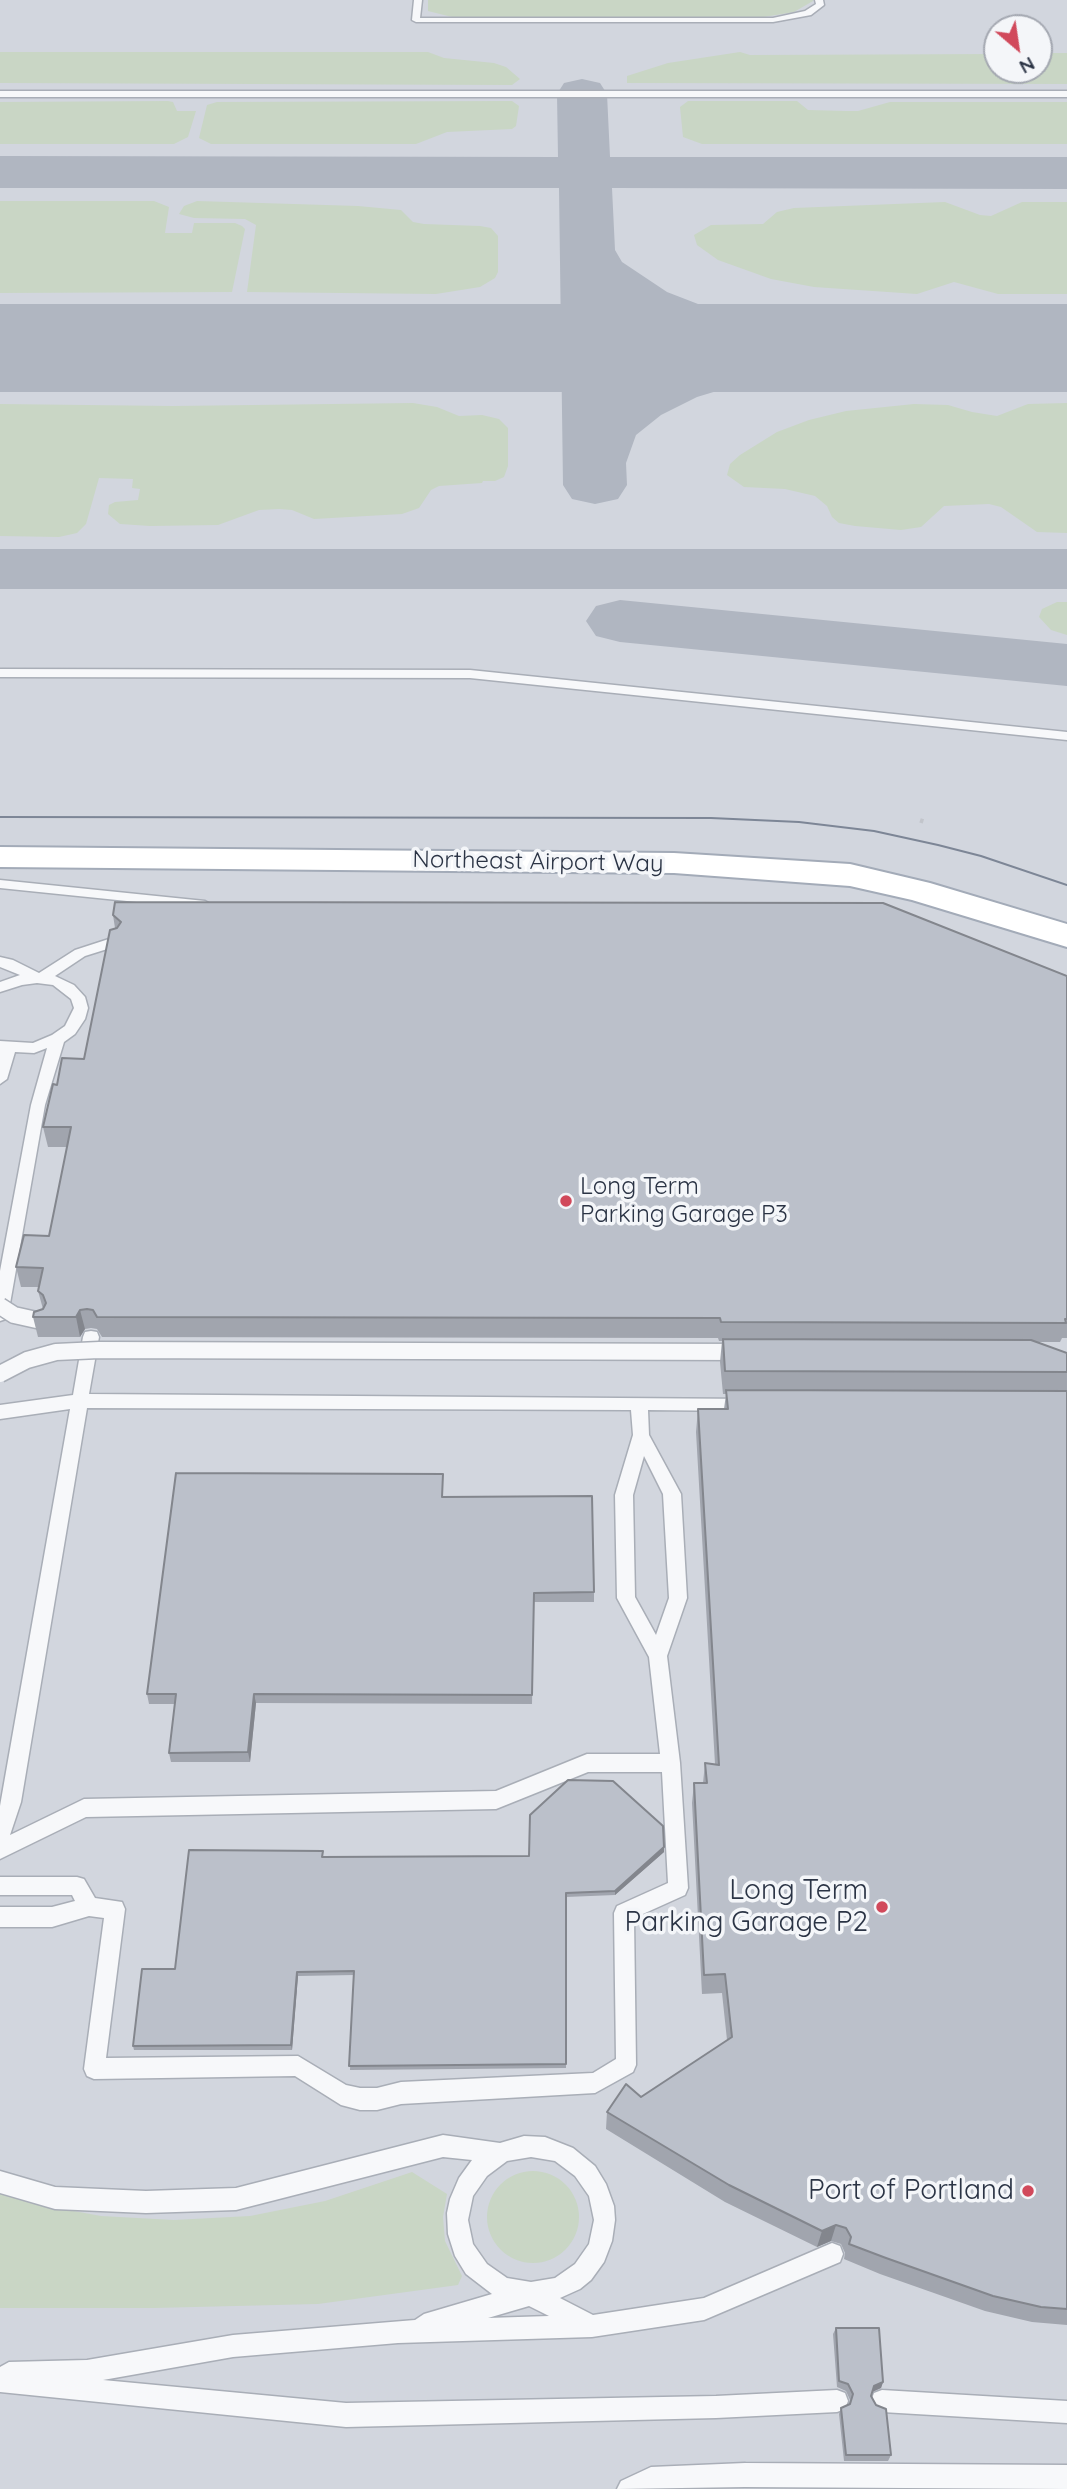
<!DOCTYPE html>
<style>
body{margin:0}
#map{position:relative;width:1067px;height:2489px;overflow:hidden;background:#e4e7ec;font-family:Quicksand,sans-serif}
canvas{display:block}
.north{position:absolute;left:983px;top:14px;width:70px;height:70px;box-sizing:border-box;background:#f4f6f9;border:2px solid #a4a8b1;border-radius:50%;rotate:151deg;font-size:19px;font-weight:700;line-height:28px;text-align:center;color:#2b3445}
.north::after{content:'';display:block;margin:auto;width:24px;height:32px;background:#d1495b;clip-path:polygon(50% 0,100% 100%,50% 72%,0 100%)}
</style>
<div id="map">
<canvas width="1067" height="2489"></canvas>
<div class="north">N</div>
</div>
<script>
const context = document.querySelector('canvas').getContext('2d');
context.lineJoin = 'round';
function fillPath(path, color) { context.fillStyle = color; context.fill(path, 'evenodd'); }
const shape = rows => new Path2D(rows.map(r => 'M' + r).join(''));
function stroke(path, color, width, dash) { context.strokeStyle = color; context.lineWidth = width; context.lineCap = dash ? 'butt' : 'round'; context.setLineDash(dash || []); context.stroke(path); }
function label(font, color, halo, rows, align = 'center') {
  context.font = font + ' Quicksand,sans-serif'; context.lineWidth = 7; context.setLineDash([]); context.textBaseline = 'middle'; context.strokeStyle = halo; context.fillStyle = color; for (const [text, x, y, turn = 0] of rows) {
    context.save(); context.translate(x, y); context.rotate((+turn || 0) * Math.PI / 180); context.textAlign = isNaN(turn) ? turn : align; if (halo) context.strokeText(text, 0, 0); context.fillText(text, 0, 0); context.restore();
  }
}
const built = shape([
 [0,0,1067,0,1067,2489,0,2489],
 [997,28,1039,28,1039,70,997,70]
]);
const green = shape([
 [428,0,813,0,813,1,794,12,758,18,656,19,452,17,428,11],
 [0,52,428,52,444,58,494,63,506,67,520,79,512,85,0,83],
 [740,52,750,55,997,54,997,70,1039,70,1039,53,1067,53,1067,84,627,83,627,76,668,63],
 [168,101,173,102,177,111,196,111,188,137,174,144,0,144,0,102],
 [503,101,512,101,519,106,516,126,512,129,447,132,416,144,211,144,199,138,207,105,217,102],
 [688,101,797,101,808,110,846,111,858,111,890,102,1067,102,1067,144,702,144,683,137,680,107],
 [0,201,154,201,169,207,165,233,192,233,194,223,235,223,242,226,245,229,232,292,0,293],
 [197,201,358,206,401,210,413,222,424,224,480,226,491,228,498,236,498,272,495,278,480,287,436,294,247,292,256,225,245,219,194,218,179,214,184,206],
 [945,202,980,215,991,216,1022,202,1067,202,1067,294,998,294,954,282,917,294,814,287,771,279,718,260,697,245,694,235,711,225,763,224,777,212,794,208],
 [413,403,437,407,459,416,482,415,499,419,508,428,508,466,504,477,495,481,483,481,482,483,439,486,431,490,419,508,402,514,314,519,292,510,279,509,259,510,218,525,150,526,120,524,108,514,109,505,115,502,138,500,140,489,132,488,133,479,99,478,86,524,77,533,59,537,0,536,0,404,173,406],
 [1067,403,1067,533,1037,532,1001,507,989,504,944,506,921,527,901,530,855,526,839,523,832,517,827,506,815,496,785,489,744,487,727,475,730,464,740,455,777,432,809,420,846,411,914,404,948,405,972,412,997,416,1028,404],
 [1057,602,1067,602,1067,635,1051,630,1039,617,1042,609],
 '487 2217a46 46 0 1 1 92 0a46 46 0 1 1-92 0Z',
 [412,2172,447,2194,443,2217,445,2241,462,2276,458,2285,318,2304,154,2308,0,2308,0,2193,30,2203,101,2216,174,2220,250,2216,325,2201]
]);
const taxiway = shape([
 [582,79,600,83,607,94,610,157,1067,157,1067,189,612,188,615,250,622,262,667,292,698,304,736,313,898,330,919,336,927,348,919,360,898,366,795,375,740,384,697,397,661,415,636,435,626,463,627,485,618,499,595,504,572,499,563,485,559,188,0,188,0,156,558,157,557,94,564,83,582,79],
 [618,311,661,330,740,348,655,371,622,387,618,311],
 [0,549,1067,549,1067,589,0,589,0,549],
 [620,600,1067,644,1067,686,620,642,596,636,586,621,596,606,620,600]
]);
const runway = shape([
 [0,304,1067,304,1067,392,0,392,0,304]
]);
const path = shape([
 [921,823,923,817]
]);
const lane = shape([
 [414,0,422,0,420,18,773,18,805,11,816,4,815,0,823,0,824,5,811,15,773,22,416,22,412,20,414,0],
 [0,91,1067,91,1067,97,0,97,0,91],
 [0,669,470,670,1067,732,1067,740,470,678,0,677,0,669],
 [0,880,205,901,212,905,205,909,0,888,0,880],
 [115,937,122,942,120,945,85,956,55,976,74,985,85,997,88,1008,85,1019,75,1034,64,1042,45,1105,8,1315,6,1319,0,1321,0,1271,31,1105,47,1048,34,1053,15,1052,7,1079,0,1084,0,1041,33,1043,52,1035,65,1026,74,1008,71,999,53,985,37,983,22,985,0,992,0,982,20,975,0,967,0,957,13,960,39,973,75,950,115,937],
 [91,1331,97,1332,99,1337,89,1394,752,1399,754,1404,752,1409,746,1411,648,1410,649,1435,681,1494,687,1598,667,1656,680,1763,688,1888,685,1895,634,1918,636,2065,633,2072,595,2093,401,2104,377,2110,360,2110,341,2105,295,2076,94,2079,87,2076,84,2069,104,1918,89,1916,52,1927,0,1927,0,1907,52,1907,75,1901,72,1895,0,1895,0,1877,77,1877,84,1879,95,1898,122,1902,125,1909,106,2058,298,2056,346,2085,360,2088,377,2088,401,2082,593,2073,616,2059,614,1913,617,1906,668,1883,662,1772,588,1772,496,1809,86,1817,0,1859,0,1806,70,1409,0,1419,0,1405,73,1395,83,1337,85,1332,91,1331],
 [87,1408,631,1410,633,1435,615,1495,617,1598,649,1657,660,1754,587,1754,496,1791,84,1799,10,1835,21,1802,87,1408],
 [644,1456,663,1494,669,1598,656,1635,635,1597,633,1495,644,1456],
 [443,2135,500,2143,524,2136,545,2137,573,2148,595,2166,606,2184,614,2206,615,2220,612,2241,604,2262,591,2280,580,2289,560,2298,593,2315,704,2298,832,2243,840,2246,843,2254,840,2262,704,2320,592,2337,398,2343,233,2357,103,2380,346,2403,716,2396,837,2390,845,2393,848,2401,845,2409,837,2412,716,2418,346,2427,0,2392,0,2367,9,2362,87,2360,233,2335,415,2320,424,2314,492,2294,466,2274,455,2256,448,2234,447,2213,450,2199,459,2178,472,2160,443,2157,236,2210,146,2213,55,2209,0,2193,0,2171,55,2187,146,2191,236,2188,443,2135],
 [531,2157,555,2161,575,2176,589,2196,594,2220,589,2244,575,2264,555,2278,531,2282,507,2278,487,2264,473,2244,468,2220,473,2196,487,2176,507,2161,531,2157],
 [529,2306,549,2316,488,2318,529,2306],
 [882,2390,1067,2401,1067,2423,882,2412,874,2409,871,2401,874,2393,882,2390],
 [745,2463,1067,2465,1067,2489,745,2487,617,2489,621,2481,651,2467,745,2463]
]);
const primary = shape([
 [0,847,674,853,850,864,930,883,1067,924,1067,947,912,900,850,886,674,873,0,867,0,847]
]);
const tram = shape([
 [0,817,711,818,799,822,874,831,938,845,981,856,1067,885]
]);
const laneBridge = shape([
 [0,1306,14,1315,41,1321],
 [0,1374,27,1360,56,1352,99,1350,743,1352]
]);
const wall = shape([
 [113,915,1067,976,1067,1338,1062,1338,1060,1342,1038,1342,1067,1353,1067,2325,1032,2322,985,2311,880,2274,844,2259,845,2253,841,2244,831,2241,817,2247,725,2202,606,2129,607,2112,641,2097,727,2040,722,1993,702,1994,692,1803,694,1783,703,1783,705,1763,715,1764,696,1432,698,1409,724,1409,726,1394,723,1394,720,1362,722,1341,719,1341,718,1338,102,1337,97,1329,91,1328,85,1329,80,1337,38,1337,33,1317,43,1309,38,1291,39,1287,21,1287,16,1267,49,1236,67,1147,48,1147,43,1127,57,1085,84,1059,115,928],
 [443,1474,443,1497,594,1592,594,1602,534,1602,532,1704,256,1703,250,1762,171,1762,169,1753,175,1704,149,1704,147,1694],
 [664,1847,664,1852,615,1895,566,1897,566,2068,350,2070,354,1975,298,1976,292,2050,134,2050,133,2046,175,1969,323,1857,529,1856],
 [836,2328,883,2382,881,2388,872,2392,871,2396,891,2455,888,2461,844,2461,839,2414,841,2408,849,2404,850,2400,846,2391,837,2387,833,2334]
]);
const shadedWall = shape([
 [80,1310,85,1329,80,1337,76,1317],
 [254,1694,256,1703,250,1762,248,1752],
 [664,1847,664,1852,615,1895,615,1891],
 [297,1972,298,1976,292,2050,291,2045],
 [836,2225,831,2241,817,2247,822,2231],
 [883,2382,881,2388,872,2392,874,2386]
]);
const building = shape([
 [115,902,883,903,1067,976,1067,1319,1065,1319,1066,1323,721,1322,720,1318,97,1317,93,1310,87,1309,80,1310,76,1317,33,1317,34,1312,43,1309,46,1303,43,1295,38,1291,43,1268,16,1267,24,1235,49,1236,71,1127,43,1127,53,1084,57,1085,62,1058,84,1059,110,930,117,928,121,922,113,915,115,902],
 [723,1339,1031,1340,1067,1353,1067,1372,725,1371,723,1339],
 [726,1390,1067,1391,1067,2309,1041,2307,993,2296,886,2258,849,2244,851,2237,846,2228,836,2225,822,2231,729,2185,607,2112,626,2084,641,2097,732,2037,725,1974,704,1975,694,1783,707,1783,705,1763,719,1765,698,1409,728,1409,726,1390],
 [176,1473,443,1474,442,1497,592,1496,594,1592,534,1593,532,1695,254,1694,248,1752,169,1753,176,1694,147,1694,176,1473],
 [568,1780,613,1781,663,1826,664,1847,615,1891,566,1893,566,2064,349,2066,354,1971,297,1972,291,2045,133,2046,142,1969,175,1969,189,1850,323,1851,322,1857,529,1856,530,1815,568,1780],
 [836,2328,879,2328,883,2382,874,2386,871,2396,876,2405,886,2409,891,2455,846,2455,841,2408,850,2404,853,2394,848,2384,839,2381,836,2328]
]);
const markers = [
 [566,1201,7,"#d1495b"],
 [882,1907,7,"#d1495b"],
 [1028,2191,7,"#d1495b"]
];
const streetNames = [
 ["Northeast Airport Way",538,862,1]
];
const poiNames = [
 ["Long Term",580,1187],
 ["Parking Garage P3",580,1215]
];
const nearPoinames = [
 ["Long Term",868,1891],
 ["Parking Garage P2",868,1923],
 ["Port of Portland",1014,2191]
];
fillPath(built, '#d2d6de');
fillPath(green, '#c9d6c5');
fillPath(taxiway, '#b0b6c1');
fillPath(runway, '#b0b6c1');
stroke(lane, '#a9aeb7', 3);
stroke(primary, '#a3abb8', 4);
stroke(path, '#c2c5cb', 3.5, [4.5, 4.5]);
fillPath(lane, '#f7f8fa');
fillPath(primary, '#fff');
stroke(tram, '#7d8696', 2);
stroke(laneBridge, '#a9aeb7', 19, []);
stroke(laneBridge, '#f7f8fa', 16);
fillPath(wall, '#a1a5ae');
fillPath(shadedWall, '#83868d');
fillPath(building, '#bbc0ca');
stroke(building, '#83868d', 2);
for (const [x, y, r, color] of markers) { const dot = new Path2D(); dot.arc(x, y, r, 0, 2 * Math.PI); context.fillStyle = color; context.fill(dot); stroke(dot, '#f4f6f9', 2.5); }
label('24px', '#2b3445', '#f4f6f9', streetNames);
label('24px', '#2b3445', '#f4f6f9', poiNames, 'left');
label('28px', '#2b3445', '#f4f6f9', nearPoinames, 'right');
</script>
